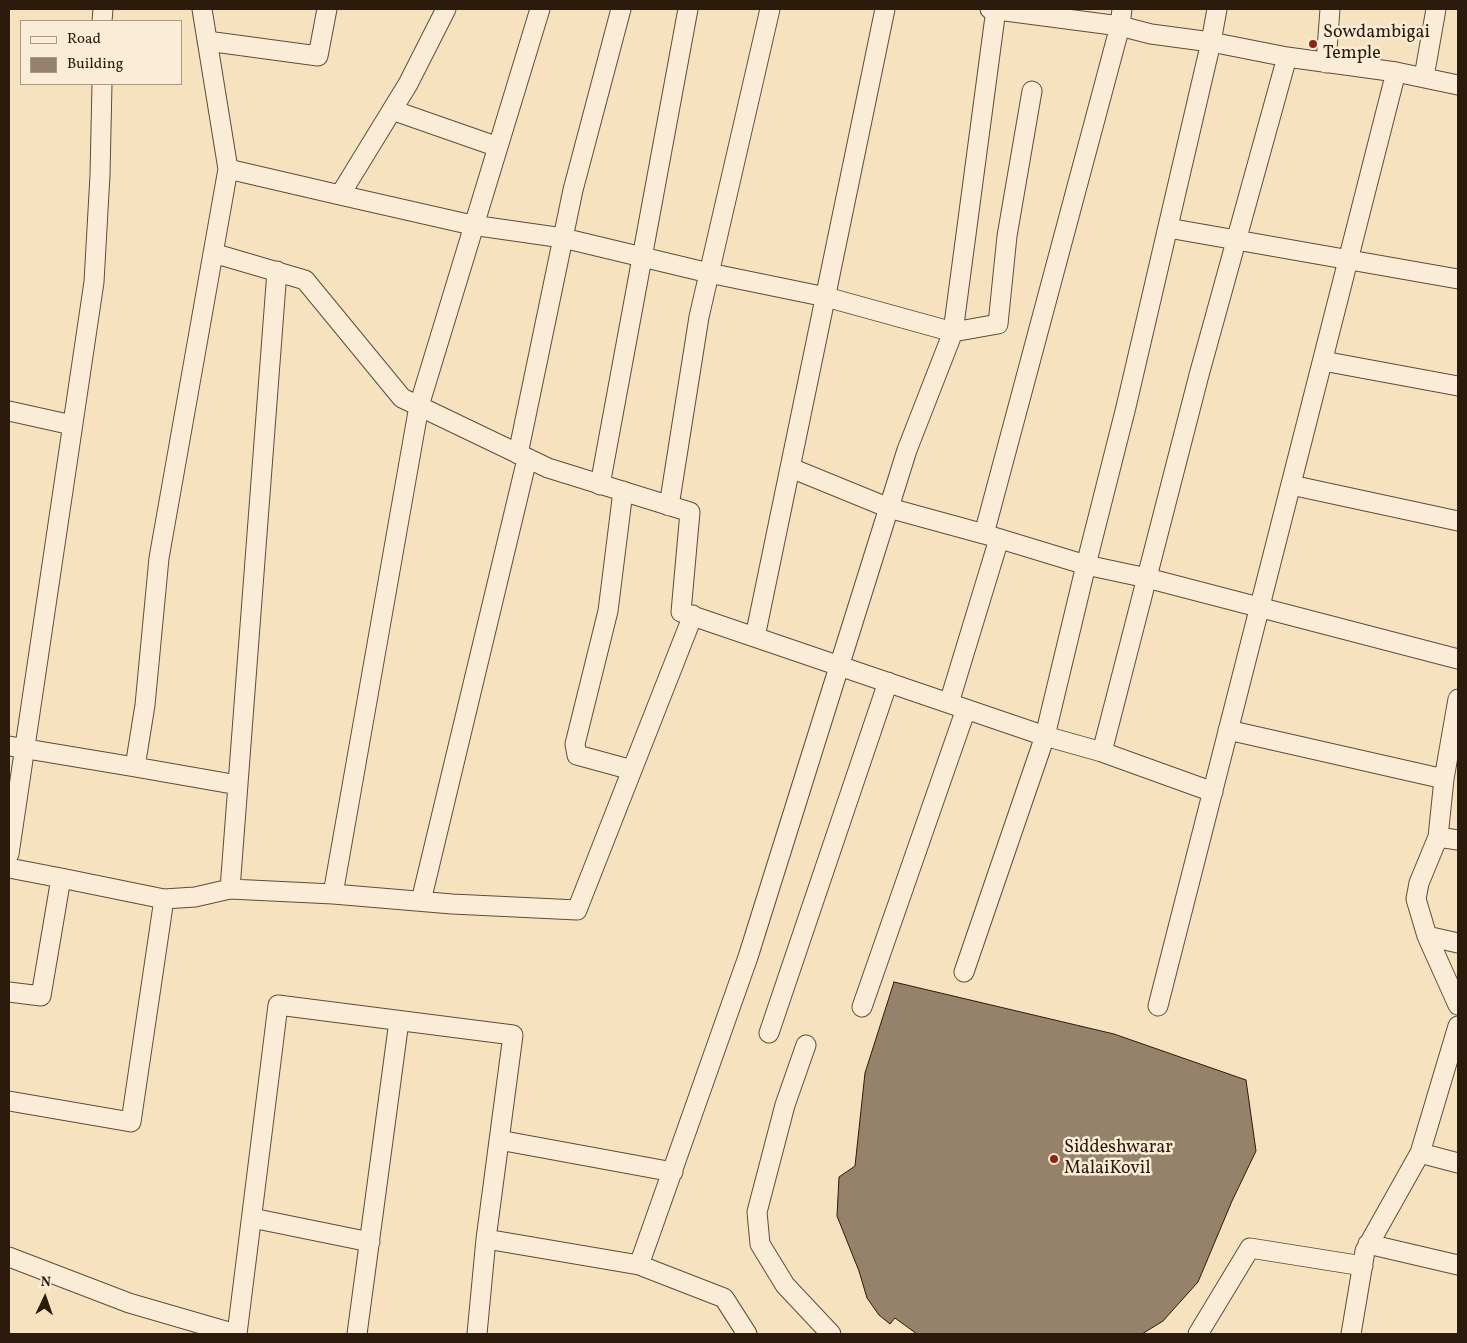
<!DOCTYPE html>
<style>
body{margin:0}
#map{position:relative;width:1467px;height:1343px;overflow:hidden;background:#f7e2c0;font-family:Vollkorn,serif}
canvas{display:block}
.frame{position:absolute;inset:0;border:10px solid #2c1a0c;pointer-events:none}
.legend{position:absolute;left:20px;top:20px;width:162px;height:65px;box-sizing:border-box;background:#faecd6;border:1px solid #a89885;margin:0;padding:6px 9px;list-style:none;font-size:15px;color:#2c1a0c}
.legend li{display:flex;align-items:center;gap:10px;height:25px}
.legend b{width:25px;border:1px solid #a89885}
.north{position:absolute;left:20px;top:1273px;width:50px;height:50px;-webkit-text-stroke:4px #faecd6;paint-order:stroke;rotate:3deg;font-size:14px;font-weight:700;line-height:20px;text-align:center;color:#2c1a0c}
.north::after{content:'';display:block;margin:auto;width:18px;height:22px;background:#2c1a0c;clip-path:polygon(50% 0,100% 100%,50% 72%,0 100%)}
</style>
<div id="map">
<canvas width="1467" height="1343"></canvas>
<div class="frame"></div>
<ul class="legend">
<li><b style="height:6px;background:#faecd6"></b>Road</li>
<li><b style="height:14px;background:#96826a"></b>Building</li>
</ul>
<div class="north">N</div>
</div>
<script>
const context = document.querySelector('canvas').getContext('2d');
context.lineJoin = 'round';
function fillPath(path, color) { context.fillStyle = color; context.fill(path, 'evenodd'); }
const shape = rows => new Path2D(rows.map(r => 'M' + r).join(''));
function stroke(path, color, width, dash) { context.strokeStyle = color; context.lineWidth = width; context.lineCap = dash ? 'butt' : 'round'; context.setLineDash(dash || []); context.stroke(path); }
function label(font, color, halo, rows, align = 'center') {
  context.font = font + ' Vollkorn,serif'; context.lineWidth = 5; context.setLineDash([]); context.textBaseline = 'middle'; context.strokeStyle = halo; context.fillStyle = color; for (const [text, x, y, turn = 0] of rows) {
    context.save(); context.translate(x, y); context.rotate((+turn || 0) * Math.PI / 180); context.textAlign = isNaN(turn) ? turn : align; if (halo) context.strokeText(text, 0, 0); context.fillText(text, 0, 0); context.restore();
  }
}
const building = shape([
 [894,982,1114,1034,1246,1080,1256,1151,1232,1201,1198,1282,1163,1321,1142,1334,917,1334,895,1318,890,1324,879,1315,867,1298,859,1271,837,1216,839,1177,855,1166,865,1073,894,982]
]);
const street = shape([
 [202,9,228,169],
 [540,9,419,406,333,894,452,904,577,910,693,615],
 [990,9,1120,26,1151,34,1211,42,1287,57,1396,72,1458,85],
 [102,21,103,9],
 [207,41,318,56,327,9],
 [1326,63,1330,9],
 [1424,77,1436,9],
 [392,110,498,147],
 [340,195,472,225,563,238,709,273,826,297,953,332,996,9],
 [1168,228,1458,279],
 [213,253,305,280,402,398,548,468,690,512,681,612,1045,736,1086,565,1147,578,1458,659],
 [1323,361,1458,386],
 [9,411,72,425],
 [518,454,573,190,621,9],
 [791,468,889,508,984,534,1120,26,1122,9],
 [600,485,688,9],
 [1291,485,1458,521],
 [623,491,608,611,575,744,577,755,632,770],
 [669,506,699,317,770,9],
 [984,534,1086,565,1126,407,1211,42,1217,9],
 [755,637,885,9],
 [949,703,999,539],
 [1228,730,1444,779],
 [9,746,135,767,145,705,159,558,228,169,340,195,408,84,446,9],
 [1102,752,1213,792],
 [135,767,238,785],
 [1438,837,1458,840],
 [9,854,94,282,100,175,102,84],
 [9,868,61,878],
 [230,889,277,271],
 [421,901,527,459],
 [1427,936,1416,899,1419,883,1438,837,1444,779,1458,699],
 [1458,943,1427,936,1458,1005],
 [964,972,1045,736,1102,752,1199,375,1287,57],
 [9,992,41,996,61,878,164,899],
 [1158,1006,1396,72],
 [862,1007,966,709],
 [769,1033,888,682],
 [806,1045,785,1105,757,1212,760,1244,785,1285,831,1334],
 [9,1101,131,1122,164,899,195,897,230,889,333,894],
 [499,1140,673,1172],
 [1420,1153,1458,1163],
 [252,1218,370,1242],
 [1368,1244,1458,1265],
 [9,1257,129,1303,236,1334],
 [639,1265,724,1298,747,1334],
 [237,1334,278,1005,513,1035,486,1239],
 [357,1334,399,1021],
 [477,1334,486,1239,639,1265,748,957,907,450,953,332,998,324,1007,236,1032,91],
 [1198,1334,1250,1248,1363,1266],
 [1351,1334,1365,1251,1420,1153,1458,1026]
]);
const markers = [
 [1313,44,5,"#8f2418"],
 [1054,1159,5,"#8f2418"]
];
const poiNames = [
 ["Sowdambigai",1323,34],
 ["Temple",1323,55],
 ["Siddeshwarar",1064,1149],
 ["MalaiKovil",1064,1170]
];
fillPath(building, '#96826a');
stroke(building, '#2c1a0c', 1);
stroke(street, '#5f4c39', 21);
stroke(street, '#faecd6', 19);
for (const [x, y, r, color] of markers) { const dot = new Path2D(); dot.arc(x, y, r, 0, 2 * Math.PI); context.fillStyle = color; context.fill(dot); stroke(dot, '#faecd6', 2); }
label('18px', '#2c1a0c', '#faecd6', poiNames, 'left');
</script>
